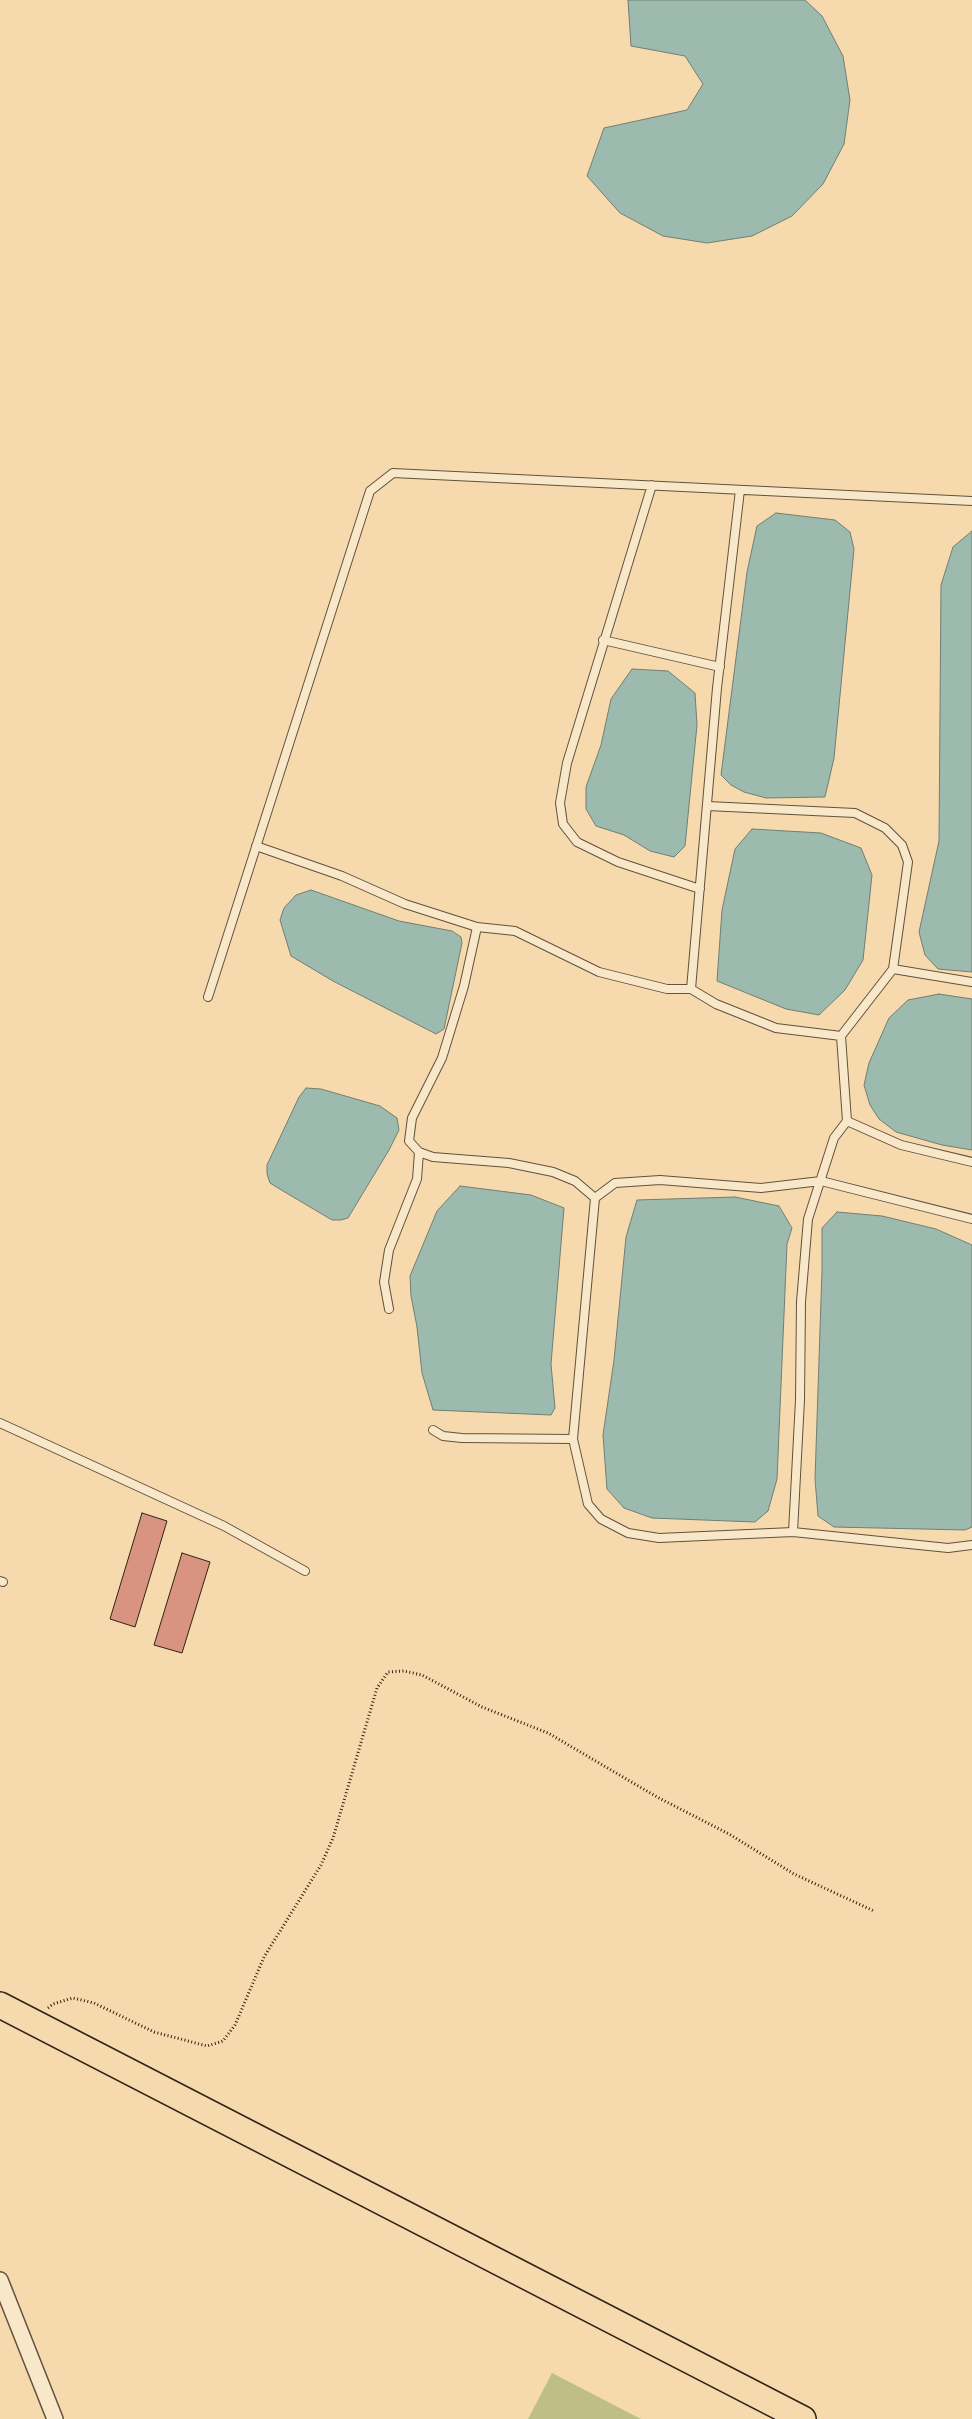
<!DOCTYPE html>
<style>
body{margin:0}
canvas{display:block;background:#f6daad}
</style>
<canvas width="972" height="2419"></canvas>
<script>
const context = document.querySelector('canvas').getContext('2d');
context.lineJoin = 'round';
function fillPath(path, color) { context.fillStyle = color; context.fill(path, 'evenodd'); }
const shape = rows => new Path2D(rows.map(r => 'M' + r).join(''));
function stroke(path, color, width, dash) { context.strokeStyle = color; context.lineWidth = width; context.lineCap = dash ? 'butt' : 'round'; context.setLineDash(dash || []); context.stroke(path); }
const green = shape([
 [552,2373,641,2419,528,2419]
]);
const water = shape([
 [628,0,805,0,822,16,843,56,850,100,844,144,823,184,792,216,752,236,707,243,663,236,620,213,587,176,604,128,687,110,703,84,685,56,631,46,628,0],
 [776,513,835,520,850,532,854,549,834,758,825,797,766,798,744,792,731,785,721,775,747,572,757,526,776,513],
 [972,531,972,972,938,969,925,955,919,932,939,841,941,585,953,547,972,531],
 [632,669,668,671,695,693,697,725,685,846,674,857,650,851,624,835,596,826,586,809,586,787,601,745,611,699,632,669],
 [752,829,821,833,861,848,872,875,863,960,845,990,819,1015,786,1009,717,981,722,910,735,849,752,829],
 [311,890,399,921,452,931,461,937,462,943,444,1029,436,1034,333,981,291,956,280,920,284,908,296,895,311,890],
 [939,994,972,999,972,1150,942,1145,896,1132,879,1119,870,1105,864,1085,869,1063,889,1018,908,1000,939,994],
 [306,1088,321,1089,380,1106,397,1118,399,1130,389,1150,348,1218,341,1220,332,1220,278,1188,270,1183,267,1174,267,1165,299,1097,306,1088],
 [460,1186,531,1195,564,1208,551,1364,555,1408,551,1415,433,1410,422,1373,417,1327,411,1296,410,1276,437,1211,460,1186],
 [735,1197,779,1206,792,1228,787,1244,777,1479,768,1511,755,1522,652,1518,624,1508,607,1489,603,1435,614,1360,626,1237,637,1200,735,1197],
 [837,1212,882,1216,936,1229,972,1245,972,1527,965,1530,834,1527,818,1516,815,1479,822,1270,822,1228,837,1212]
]);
const building = shape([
 [142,1513,167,1521,135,1627,110,1619,142,1513],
 [182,1553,210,1562,182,1653,154,1645,182,1553]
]);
const path = shape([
 [48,2008,53,2004,73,1998,94,2003,154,2032,207,2046,223,2041,235,2025,264,1957,321,1865,333,1838,377,1688,388,1672,404,1671,422,1675,482,1707,548,1733,657,1797,729,1834,794,1874,874,1911]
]);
const service = shape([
 [652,485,567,763,560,803,563,824,577,842,618,862,700,889],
 [603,640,720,667],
 [707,806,855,813,885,828,902,845,908,862,893,969],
 [256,846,342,876,405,904,477,927,515,931,599,972,667,989,691,989,716,1004,776,1028,841,1036,893,969,972,982],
 [477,927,464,986,442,1058,412,1118,409,1141,419,1152,433,1157,509,1163,553,1172,575,1181,595,1198,573,1439,588,1504,601,1519,628,1533,659,1538,793,1532,948,1548,972,1545],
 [691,989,717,688,740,490],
 [208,997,370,491,393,473,972,501],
 [841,1036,847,1121,901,1145,972,1162],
 [595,1198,615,1183,660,1180,761,1188,821,1181,972,1219],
 [389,1309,384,1282,389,1250,417,1179,419,1152],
 [0,1423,224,1526,305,1571],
 [433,1430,443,1436,462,1438,573,1439],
 [793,1532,800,1400,801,1302,808,1219,834,1138,847,1121],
 [0,1581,3,1582]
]);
const minor = shape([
 [0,2280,55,2419]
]);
const trunk = shape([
 [0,2005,803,2419]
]);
fillPath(green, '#bfbe88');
fillPath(water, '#9dbaaf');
stroke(water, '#717e72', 1);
fillPath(building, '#d89381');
stroke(building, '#302316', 1);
stroke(service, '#62513c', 10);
stroke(minor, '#62513c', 18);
stroke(trunk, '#302316', 28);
stroke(path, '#302316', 3, [1, 2.5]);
stroke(service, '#f9e7ca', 8);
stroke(minor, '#f9e7ca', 15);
stroke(trunk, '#f6daad', 25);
</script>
